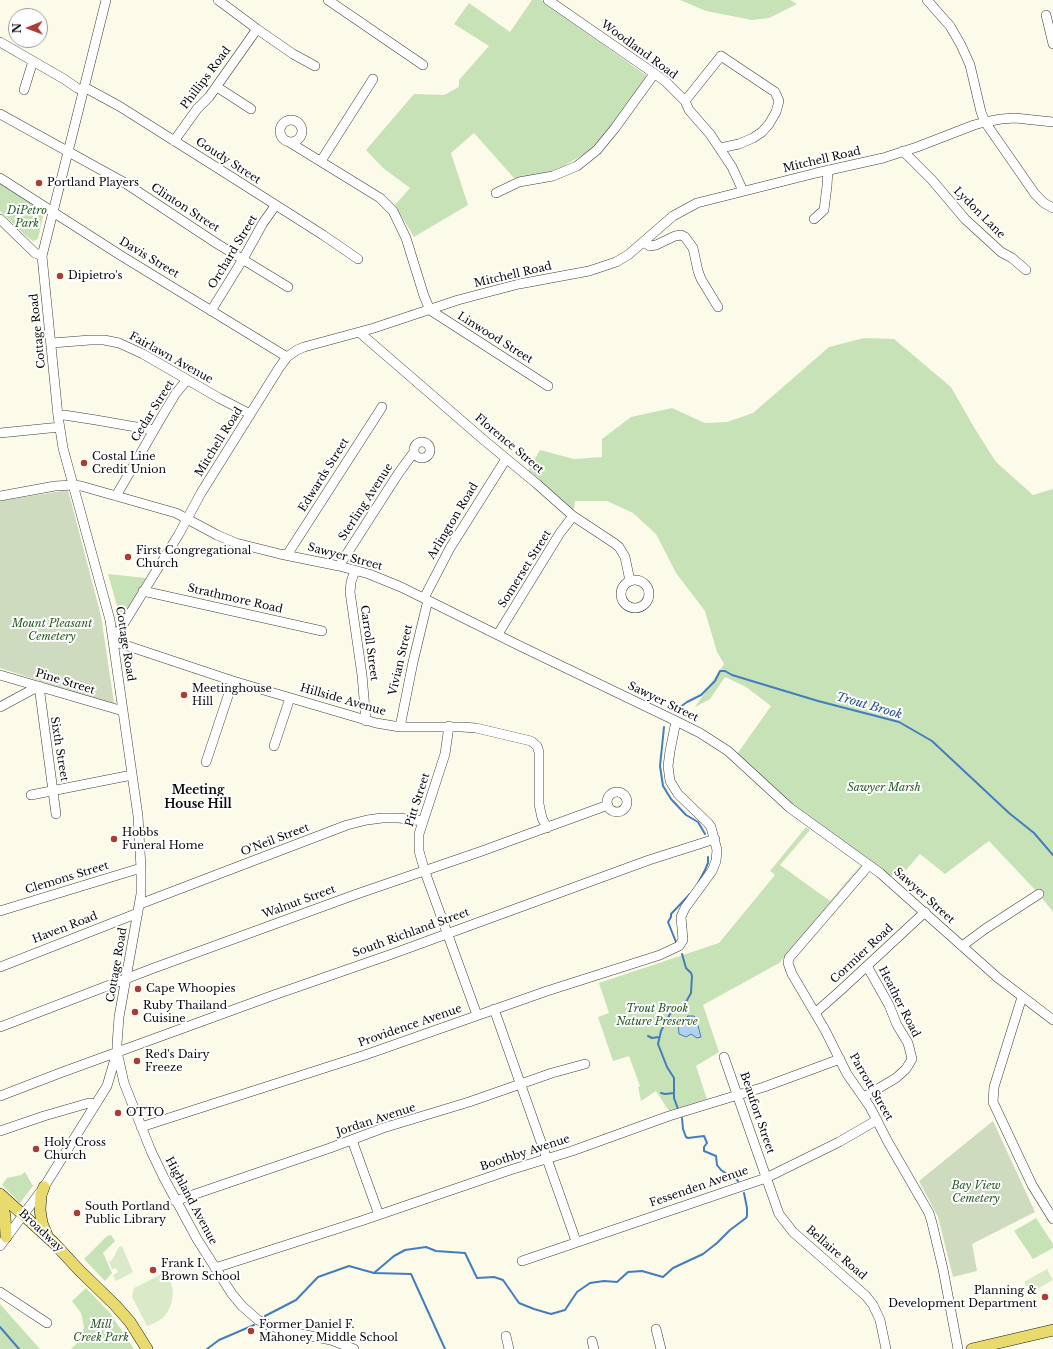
<!DOCTYPE html>
<style>
body{margin:0}
#map{position:relative;width:1053px;height:1349px;overflow:hidden;background:#fcfbe9;font-family:"Libre Baskerville",serif}
canvas{display:block}
.north{position:absolute;left:8px;top:8px;width:40px;height:40px;box-sizing:border-box;background:#fff;border:1px solid #9d9d9d;border-radius:50%;rotate:269deg;font-size:11px;font-weight:700;line-height:16px;text-align:center;color:#0a0a0a}
.north::after{content:'';display:block;margin:auto;width:14px;height:18px;background:#a93c33;clip-path:polygon(50% 0,100% 100%,50% 72%,0 100%)}
</style>
<div id="map">
<canvas width="1053" height="1349"></canvas>
<div class="north">N</div>
</div>
<script>
const context = document.querySelector('canvas').getContext('2d');
context.lineJoin = 'round';
function fillPath(path, color) { context.fillStyle = color; context.fill(path, 'evenodd'); }
const shape = rows => new Path2D(rows.map(r => 'M' + r).join(''));
function stroke(path, color, width, dash) { context.strokeStyle = color; context.lineWidth = width; context.lineCap = dash ? 'butt' : 'round'; context.setLineDash(dash || []); context.stroke(path); }
function label(font, color, halo, rows, align = 'center') {
  context.font = font + ' "Libre Baskerville",serif'; context.lineWidth = 4; context.setLineDash([]); context.textBaseline = 'middle'; context.strokeStyle = halo; context.fillStyle = color; for (const [text, x, y, turn = 0] of rows) {
    context.save(); context.translate(x, y); context.rotate((+turn || 0) * Math.PI / 180); context.textAlign = isNaN(turn) ? turn : align; if (halo) context.strokeText(text, 0, 0); context.fillText(text, 0, 0); context.restore();
  }
}
const green = shape([
 [532,0,541,0,647,76,610,128,589,151,564,166,540,176,514,178,474,133,451,153,468,205,414,237,395,205,410,188,383,168,366,150,414,94,444,95,459,87,459,80,489,46,454,24,469,3,510,32],
 [680,0,790,0,797,4,769,18,752,20,706,11],
 [0,182,44,212,38,239,33,241,26,236,0,211],
 [864,338,894,339,951,387,975,429,996,462,1033,495,1053,489,1053,912,1039,894,989,841,945,874,920,854,898,879,893,874,888,880,854,854,735,757,771,706,746,687,725,677,710,699,695,707,724,664,726,667,717,652,705,611,676,573,656,534,633,513,607,501,575,501,573,516,526,474,540,450,574,459,602,457,602,439,631,417,672,408,705,423,727,422,753,413,829,347],
 [108,574,146,578,121,620],
 [806,827,810,830,780,865,830,901,860,866,861,866,781,961,781,962,703,1005,719,1052,696,1066,707,1099,669,1111,656,1091,641,1101,638,1087,640,1086,629,1056,613,1061,598,1017,609,1013,599,983,719,943,775,875,770,871],
 [25,1172,33,1186,20,1203,2,1185,7,1178,21,1175],
 [1036,1218,1053,1244,1053,1248,1033,1259,1014,1231],
 [111,1235,115,1241,103,1253,112,1273,105,1281,84,1259,107,1236],
 [86,1288,110,1313,134,1349,71,1349,79,1341,84,1327,81,1313,72,1301],
 [0,1304,40,1349,0,1349]
]);
const cemetery = shape([
 [68,490,101,616,114,703,111,704,0,668,0,501],
 [993,1121,1035,1212,972,1244,977,1271,953,1277,938,1217,919,1181]
]);
const pitch = shape([
 [122,1246,133,1272,116,1281,113,1275,118,1272,116,1268,112,1269,109,1262,112,1260,119,1247],
 [1047,1269,1053,1280,1032,1292,1030,1290,1029,1290,1024,1282],
 [166,1272,170,1280,173,1290,172,1302,168,1311,163,1318,155,1323,147,1326,132,1297,134,1288]
]);
const water = shape([
 [688,1016,694,1016,696,1018,701,1037,697,1038,691,1034,686,1037,679,1034,678,1024,688,1016]
]);
const stream = shape([
 [676,710,687,702,701,695,715,681,720,671,725,671,732,675,818,701,899,722,932,741,1009,813,1034,833,1053,855],
 [664,727,660,766,663,786,671,799,686,815,698,822,705,834],
 [697,885,705,870,708,863,708,857],
 [676,942,668,922,671,917,671,914,690,894],
 [648,1036,652,1038,659,1037],
 [661,1093,665,1094,674,1093],
 [678,1109,674,1098,674,1078,667,1067,658,1044,661,1031,670,1014,686,1002,691,993,692,976,691,973,686,968,682,954],
 [682,1118,683,1129,686,1137,688,1138,704,1136,707,1143,704,1147,704,1151,716,1156,717,1165,721,1170,727,1174,733,1176,738,1181],
 [374,1273,394,1256,405,1250,426,1247,436,1251,465,1253,477,1278,494,1277,503,1280,519,1303,534,1309,551,1314,565,1310,577,1292,590,1283,604,1281,617,1282,628,1272,642,1271,663,1277,673,1268,703,1254,717,1243,730,1230,746,1218,747,1216,747,1208,744,1193],
 [265,1316,296,1300,318,1277,349,1266,374,1273,411,1274,445,1349],
 [0,1327,19,1349],
 [207,1349,219,1340,254,1325]
]);
const minor = shape([
 [218,0,257,29,293,54,315,66],
 [328,0,423,65],
 [548,0,665,81,685,101,689,110,710,134,732,167,743,191],
 [927,0,950,26,961,45,970,65,981,112,985,122,1035,194,1044,203,1053,208],
 [1046,15,1053,44],
 [0,42,64,79,77,88,83,90],
 [84,87,119,106,227,174,323,235,358,259],
 [217,87,251,109],
 [24,90,33,61],
 [685,101,721,56,775,92,779,101,776,112,769,124,762,132,753,138,739,144,720,148],
 [0,114,125,183,216,243,288,287],
 '280 131a11 11 0 1 1 22 0a11 11 0 1 1-22 0Z',
 [174,141,197,109,209,97,257,29],
 [289,142,380,198,393,211,406,238,424,296,430,310,548,386],
 [903,151,932,180,965,219,1001,252,1012,258,1026,270],
 [321,161,373,79],
 [0,178,120,255,287,357],
 [496,193,519,182,553,176,577,166,597,150,615,128,654,74],
 [0,219,35,253,42,256],
 [814,219,824,210,827,186,828,170],
 [643,242,650,246,656,245,675,236,681,235,685,237,693,248,698,271,701,279,718,307],
 [211,311,243,259,263,223,275,206],
 [359,332,485,441,537,484,573,516,614,543,619,547,625,557,630,581],
 [52,343,90,340,104,340,119,343,143,354,219,398,250,414],
 [58,416,64,415,96,420,153,430],
 [0,433,60,427],
 '414 450a8 8 0 1 1 16 0a8 8 0 1 1-16 0Z',
 [0,496,55,486,73,485,81,486,176,513,217,535,236,543,280,554,339,566,369,574,401,587,520,646,676,721,700,733,728,751,790,808,880,873,998,978,1053,1020],
 [116,496,161,418,176,393,187,380],
 [287,555,382,407],
 [339,566,398,474,414,452],
 [355,570,351,582,350,592,362,675,366,721],
 '621 594a14 14 0 1 1 28 0a14 14 0 1 1-28 0Z',
 [143,591,322,631],
 [424,598,450,548,506,459],
 [498,634,560,533,573,516],
 [0,675,123,711],
 [0,707,39,686,56,814],
 [449,726,445,754,419,834,419,851,425,872,477,1015],
 [400,727,413,662,428,600],
 [274,746,290,698],
 [206,762,233,681],
 '607 802a10 10 0 1 1 20 0a10 10 0 1 1-20 0Z',
 [31,795,132,775],
 [547,828,542,818,539,804,539,752,537,746,531,741,476,728,462,727,400,727,376,723,233,681,113,641,179,534,201,493,279,368,287,357,297,350,304,347,374,328,458,300,492,291,519,284,589,271,616,262,628,255,673,216,697,203,816,173,883,158,917,147,974,125,985,122,1001,119,1015,118,1053,122],
 [869,865,789,958,788,963,792,974,825,1030,847,1074,870,1107,888,1142,929,1213,932,1223,943,1269,958,1349],
 [140,904,347,825,367,820,382,818,399,818,423,821],
 [0,911,141,868],
 [962,946,985,929,1039,894],
 [0,967,138,913],
 [1022,997,994,1087,993,1102,1032,1185,1053,1219],
 [494,1009,576,1241],
 [815,1013,841,990,925,912],
 [0,1027,154,968,357,894,482,851,608,805],
 [118,1056,124,1083,151,1151,164,1178,197,1239,232,1294,242,1306,258,1320,270,1326,296,1333,331,1340,354,1349],
 [724,1057,779,1214,793,1232,866,1296,873,1305,880,1320,886,1349],
 [0,1096,60,1073,274,995,392,954,649,860,715,839],
 [864,1097,896,1078,906,1069,912,1059,908,1043,897,1025,889,1005,867,966],
 [141,1127,365,1055,547,991,660,955,679,946,683,940,681,917,685,908,712,871,716,861,717,850,711,827,708,823,678,794,670,781,668,766,670,751,676,721],
 [0,1131,44,1116,89,1103,96,1104],
 [352,1140,379,1215],
 [175,1201,330,1148,383,1128,469,1102,552,1073,585,1064],
 [0,1246,44,1187,107,1086,117,1052,117,1044,119,1017,141,894,141,868,138,816,110,620,63,448,58,416,42,256,106,0],
 [522,1261,766,1178,839,1142,877,1120],
 [215,1268,361,1221,510,1170,572,1151,669,1116,764,1087,840,1059],
 [0,1292,47,1323],
 [656,1329,661,1349],
 [506,1336,509,1349],
 [592,1341,594,1349]
]);
const major = shape([
 [44,1187,41,1195,40,1210,42,1223,47,1235],
 [0,1194,54,1243,79,1270,115,1305,130,1322,147,1349],
 [2,1204,5,1216,6,1237],
 [972,1349,1053,1330]
]);
const markers = [
 [39,183,4,"#a93c33"],
 [60,276,4,"#a93c33"],
 [84,463,4,"#a93c33"],
 [128,557,4,"#a93c33"],
 [184,695,4,"#a93c33"],
 [114,839,4,"#a93c33"],
 [138,989,4,"#a93c33"],
 [135,1012,4,"#a93c33"],
 [137,1061,4,"#a93c33"],
 [118,1113,4,"#a93c33"],
 [36,1149,4,"#a93c33"],
 [77,1213,4,"#a93c33"],
 [153,1270,4,"#a93c33"],
 [1045,1297,4,"#a93c33"],
 [251,1331,4,"#a93c33"]
];
const streetNames = [
 ["Woodland Road",639,50,36],
 ["Phillips Road",206,78,-53],
 ["Mitchell Road",822,160,-13],
 ["Goudy Street",228,161,33],
 ["Clinton Street",185,208,33],
 ["Lydon Lane",979,213,45],
 ["Orchard Street",233,252,-59],
 ["Davis Street",149,258,31],
 ["Mitchell Road",513,275,-13],
 ["Cottage Road",38,331,-96],
 ["Linwood Street",495,338,32],
 ["Fairlawn Avenue",171,358,29],
 ["Cedar Street",153,411,-58],
 ["Mitchell Road",219,442,-58],
 ["Florence Street",509,444,40],
 ["Edwards Street",324,475,-58],
 ["Sterling Avenue",366,502,-57],
 ["Arlington Road",453,521,-59],
 ["Sawyer Street",345,557,15],
 ["Somerset Street",525,569,-58],
 ["Strathmore Road",235,599,13],
 ["Carroll Street",369,643,82],
 ["Cottage Road",125,644,81],
 ["Vivian Street",401,660,-77],
 ["Pine Street",65,682,17],
 ["Hillside Avenue",343,700,16],
 ["Sawyer Street",663,702,26],
 ["Sixth Street",59,749,81],
 ["Pitt Street",418,800,-72],
 ["O'Neil Street",275,840,-21],
 ["Clemons Street",67,878,-17],
 ["Sawyer Street",924,896,42],
 ["Walnut Street",299,902,-20],
 ["Haven Road",65,928,-21],
 ["South Richland Street",411,933,-20],
 ["Cormier Road",862,954,-43],
 ["Cottage Road",117,965,-80],
 ["Heather Road",899,1002,63],
 ["Providence Avenue",410,1026,-19],
 ["Parrott Street",871,1087,60],
 ["Beaufort Street",757,1113,71],
 ["Jordan Avenue",376,1120,-18],
 ["Boothby Avenue",525,1153,-18],
 ["Fessenden Avenue",699,1187,-19],
 ["Highland Avenue",191,1201,62],
 ["Broadway",41,1231,43],
 ["Bellaire Road",836,1253,41]
];
const poiNames = [
 ["Portland Players",47,183],
 ["Dipietro's",68,276],
 ["Costal Line",92,457],
 ["Credit Union",92,470],
 ["First Congregational",136,551],
 ["Church",136,564],
 ["Meetinghouse",192,689],
 ["Hill",192,702],
 ["Hobbs",122,833],
 ["Funeral Home",122,846],
 ["Cape Whoopies",146,989],
 ["Ruby Thailand",143,1006],
 ["Cuisine",143,1019],
 ["Red's Dairy",145,1055],
 ["Freeze",145,1068],
 ["OTTO",126,1113],
 ["Holy Cross",44,1143],
 ["Church",44,1156],
 ["South Portland",85,1207],
 ["Public Library",85,1220],
 ["Frank I.",161,1264],
 ["Brown School",161,1277],
 ["Planning &",1037,1291,"right"],
 ["Development Department",1037,1304,"right"],
 ["Former Daniel F.",259,1325],
 ["Mahoney Middle School",259,1338]
];
const parkNames = [
 ["DiPetro",27,211],
 ["Park",27,224],
 ["Mount Pleasant",52,624],
 ["Cemetery",52,637],
 ["Sawyer Marsh",884,788],
 ["Trout Brook",657,1009],
 ["Nature Preserve",657,1022],
 ["Bay View",976,1186],
 ["Cemetery",976,1199],
 ["Mill",101,1325],
 ["Creek Park",101,1338]
];
const waterNames = [
 ["Trout Brook",869,706,16]
];
const neighbourhoodNames = [
 ["Meeting",198,791],
 ["House Hill",198,805]
];
fillPath(green, '#c8e2b7');
fillPath(cemetery, '#cedbbe');
fillPath(pitch, '#daeac8');
fillPath(water, '#b3d1ee');
stroke(water, '#437dbd', 1);
stroke(stream, '#437dbd', 2);
stroke(minor, '#3d3d3d', 10);
stroke(major, '#1b1b1b', 12);
stroke(minor, '#fff', 9);
stroke(major, '#e9da6d', 11);
for (const [x, y, r, color] of markers) { const dot = new Path2D(); dot.arc(x, y, r, 0, 2 * Math.PI); context.fillStyle = color; context.fill(dot); stroke(dot, '#fff', 1.5); }
label('11px', '#0a0a0a', '#fff', streetNames);
label('11px', '#0a0a0a', '#fff', poiNames, 'left');
label('italic 11px', '#275923', '#fff', parkNames);
label('italic 12px', '#23518c', '#fff', waterNames);
label('bold 12px', '#0a0a0a', '#fff', neighbourhoodNames);
</script>
